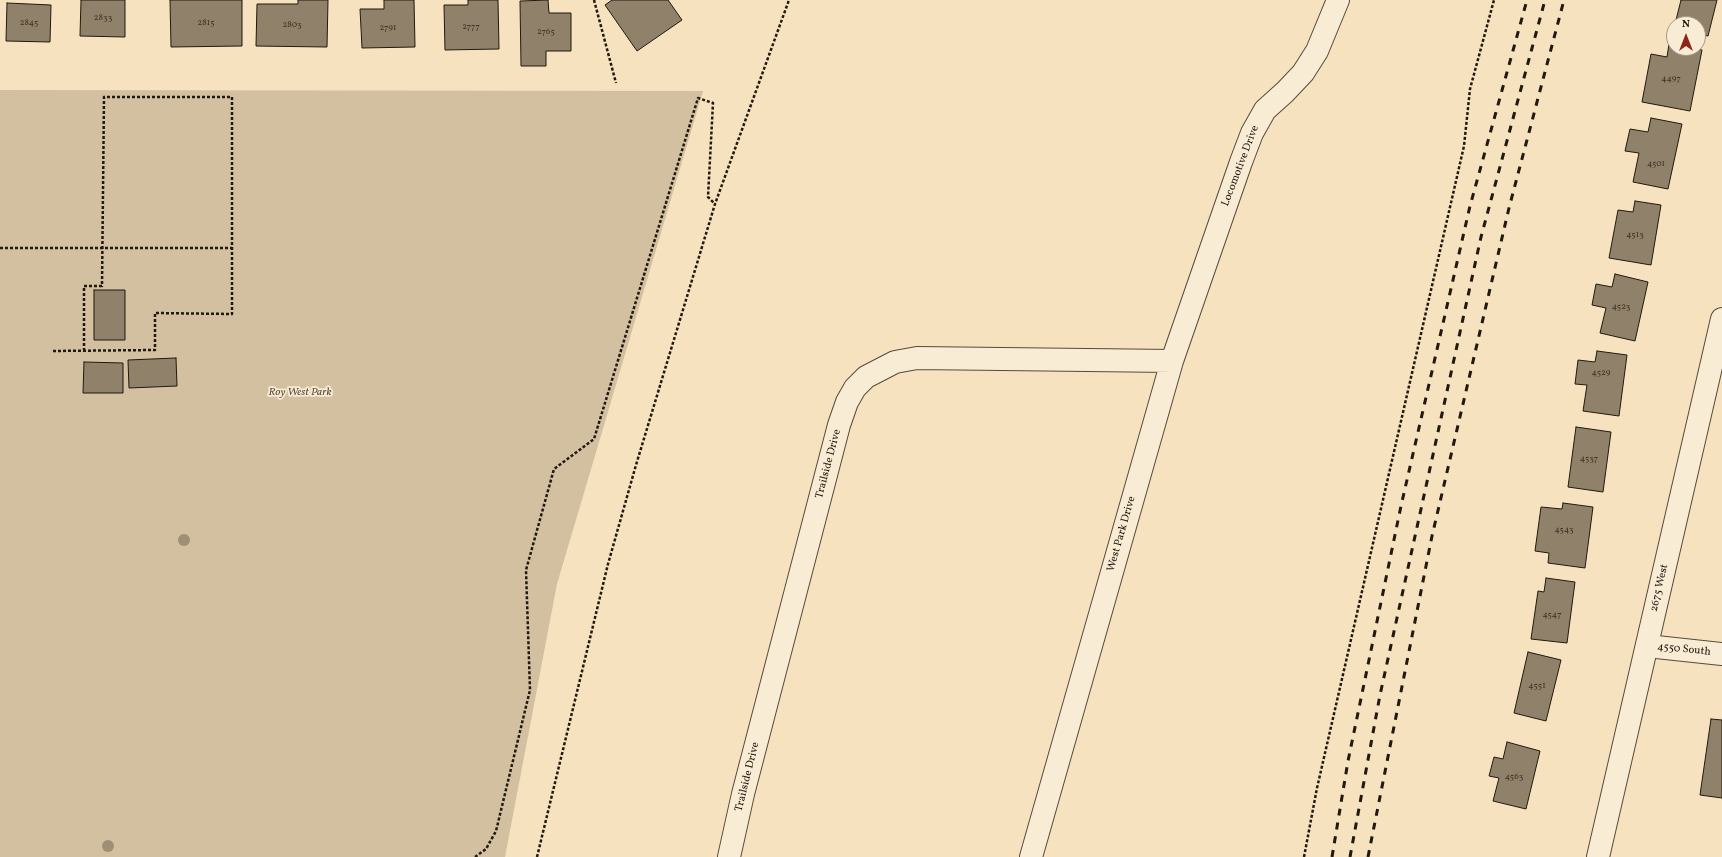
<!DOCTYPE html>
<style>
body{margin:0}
#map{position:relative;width:1722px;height:857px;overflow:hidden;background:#f6e2be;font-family:Vollkorn,serif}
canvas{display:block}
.north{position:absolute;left:1666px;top:16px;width:40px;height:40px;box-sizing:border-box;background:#f9ecd5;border:1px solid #a39886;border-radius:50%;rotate:0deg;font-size:11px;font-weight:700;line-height:16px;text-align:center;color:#21190f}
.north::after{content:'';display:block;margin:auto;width:14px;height:18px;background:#8f2418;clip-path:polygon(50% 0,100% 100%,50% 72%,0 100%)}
</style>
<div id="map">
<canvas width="1722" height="857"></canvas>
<div class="north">N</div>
</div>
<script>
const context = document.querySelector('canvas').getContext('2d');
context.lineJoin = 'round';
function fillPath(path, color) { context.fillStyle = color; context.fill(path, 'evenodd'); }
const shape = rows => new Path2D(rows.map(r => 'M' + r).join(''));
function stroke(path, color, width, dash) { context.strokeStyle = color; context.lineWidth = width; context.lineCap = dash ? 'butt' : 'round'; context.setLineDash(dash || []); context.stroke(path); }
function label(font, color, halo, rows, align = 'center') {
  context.font = font + ' Vollkorn,serif'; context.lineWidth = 3.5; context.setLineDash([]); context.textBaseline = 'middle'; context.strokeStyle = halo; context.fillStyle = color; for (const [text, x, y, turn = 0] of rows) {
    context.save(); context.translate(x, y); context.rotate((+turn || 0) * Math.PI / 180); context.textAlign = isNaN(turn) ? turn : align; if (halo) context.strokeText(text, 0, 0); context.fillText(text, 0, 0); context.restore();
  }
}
const green = shape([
 [0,90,703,91,557,584,505,857,0,857]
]);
const building = shape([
 [81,0,125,0,125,37,80,36,81,0],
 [170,0,242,0,242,46,171,47,170,0],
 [298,0,328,0,327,47,256,46,257,4,298,4,298,0],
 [384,0,414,0,415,47,362,48,360,9,384,9,384,0],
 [468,0,498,0,499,49,445,50,444,5,468,5,468,0],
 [548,0,549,13,571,13,571,51,546,51,546,66,521,66,520,1,548,0],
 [612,0,668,0,682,20,637,51,605,5,612,0],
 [1681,0,1717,0,1708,36,1698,34,1698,24,1675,24,1681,0],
 [7,3,51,5,50,42,6,41,7,3],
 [1669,44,1674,45,1674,48,1691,48,1702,50,1690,111,1642,102,1651,54,1667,57,1669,44],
 [1651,118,1682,124,1668,189,1633,182,1639,153,1625,151,1630,129,1648,132,1651,118],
 [1635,201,1661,205,1651,265,1609,258,1618,210,1633,212,1635,201],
 [1615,274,1648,282,1635,341,1600,333,1606,308,1592,305,1596,284,1612,287,1615,274],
 [94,290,125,290,125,340,94,340,94,290],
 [1597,351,1627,355,1619,416,1583,411,1587,385,1575,384,1578,360,1595,362,1597,351],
 [176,358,177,386,129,388,128,360,176,358],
 [84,362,123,363,123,393,83,393,84,362],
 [1576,427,1611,432,1603,492,1568,487,1576,427],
 [1563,503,1593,507,1585,568,1548,563,1549,553,1535,551,1541,507,1562,509,1563,503],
 [1546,578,1575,582,1567,643,1531,639,1538,591,1544,592,1546,578],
 [1528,652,1561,660,1546,721,1514,713,1528,652],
 [1711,719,1722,720,1722,798,1700,795,1711,719],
 [1507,742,1540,751,1526,809,1493,801,1499,778,1489,776,1494,757,1503,759,1507,742]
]);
const path = shape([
 [594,0,616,83],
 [0,248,232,248],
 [53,351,155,350,155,313,232,314,232,97,104,97,102,286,84,286,84,350],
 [475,857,486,849,496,831,530,690,526,570,554,469,594,439,698,98,713,103,708,197,715,204],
 [537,857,608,564,636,465,715,204,789,0],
 [1304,857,1317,788,1464,146,1470,89,1494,0]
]);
const minor = shape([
 [1647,646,1722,654],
 [729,857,743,794,839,425,847,402,855,388,866,377,895,362,917,358,1172,361],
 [1031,857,1172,361,1241,162,1252,133,1265,110,1285,92,1303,73,1317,51,1338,0]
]);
const tertiary = shape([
 [1598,857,1722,319]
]);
const rail = shape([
 [1332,857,1348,761,1401,506,1470,206,1527,0],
 [1350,857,1380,695,1481,237,1545,0],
 [1368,857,1432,536,1509,208,1564,0]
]);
const trees = [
 [184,540],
 [108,846]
];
const numberNames = [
 ["2833",103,18],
 ["2845",29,23],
 ["2815",206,23],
 ["2803",292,25],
 ["2777",471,27],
 ["2791",388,28],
 ["2765",546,32],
 ["4497",1671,79],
 ["4501",1656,164],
 ["4513",1635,235],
 ["4523",1621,307],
 ["4529",1601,373],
 ["4537",1589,459],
 ["4543",1564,530],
 ["4547",1552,615],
 ["4551",1537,686],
 ["4563",1514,777]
];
const streetNames = [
 ["Locomotive Drive",1241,166,-69],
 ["Trailside Drive",829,464,-75],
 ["West Park Drive",1122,534,-74],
 ["2675 West",1660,588,-77],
 ["4550 South",1684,650,6],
 ["Trailside Drive",748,777,-76]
];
const parkNames = [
 ["Roy West Park",300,393]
];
fillPath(green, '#d2c0a0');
fillPath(building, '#90826a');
stroke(building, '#21190f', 1);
stroke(minor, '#564b3b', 24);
stroke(tertiary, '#564b3b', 24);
stroke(path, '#21190f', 2.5, [3, 2]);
stroke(minor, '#f9ecd5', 22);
stroke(tertiary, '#f9ecd5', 22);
stroke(rail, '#21190f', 3, [7, 7]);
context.fillStyle = '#9e8f75';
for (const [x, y] of trees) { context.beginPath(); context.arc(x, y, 6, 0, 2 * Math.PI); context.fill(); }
label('9px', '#3d3326', null, numberNames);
label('11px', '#21190f', '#f9ecd5', streetNames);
label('italic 11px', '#564b3a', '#f9ecd5', parkNames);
</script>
